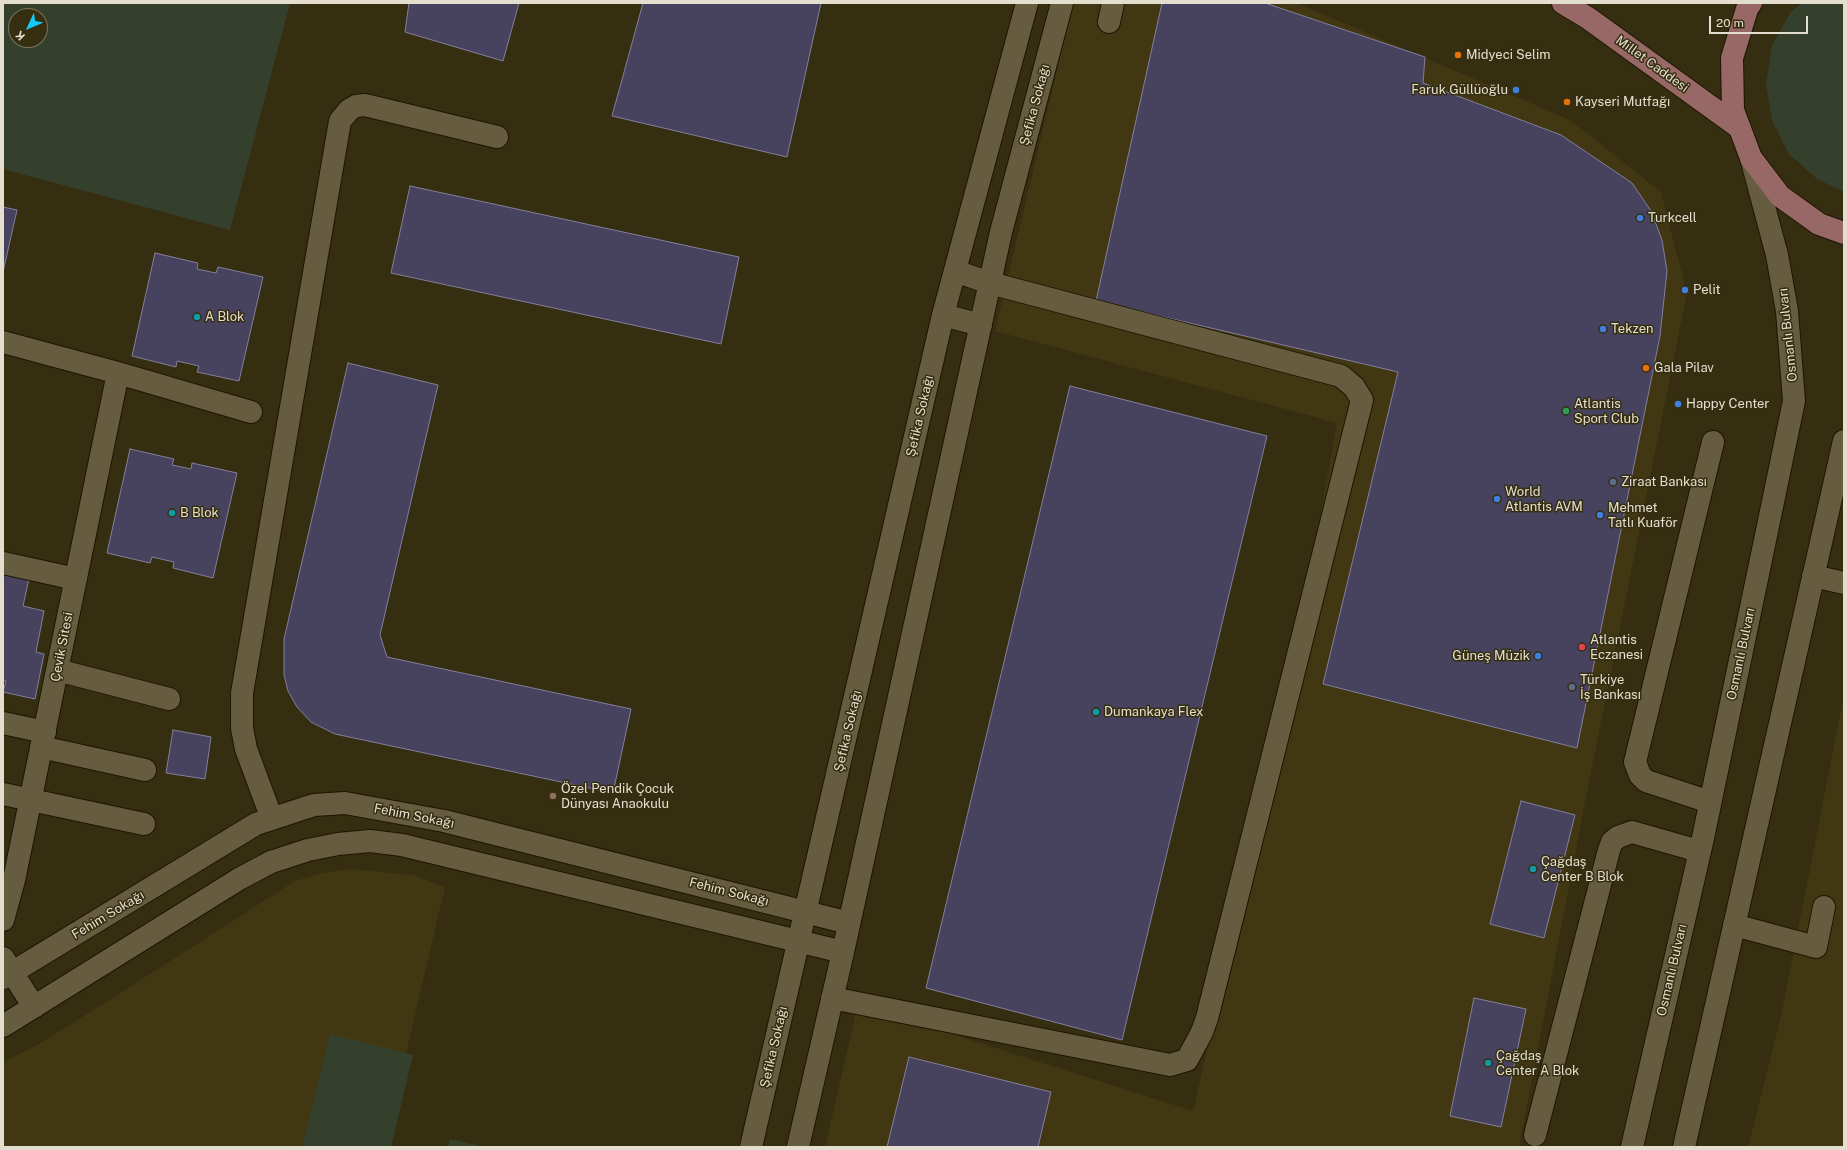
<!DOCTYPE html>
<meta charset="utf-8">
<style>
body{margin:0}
#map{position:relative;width:1847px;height:1150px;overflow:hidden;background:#362e11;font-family:"Public Sans",sans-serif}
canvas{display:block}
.frame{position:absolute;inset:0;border:4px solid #e3dece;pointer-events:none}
.north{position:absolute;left:8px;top:8px;width:40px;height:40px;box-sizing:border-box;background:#362e11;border:1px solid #7b745d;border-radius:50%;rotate:226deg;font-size:11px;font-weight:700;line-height:16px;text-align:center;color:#e3dece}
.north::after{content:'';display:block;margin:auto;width:14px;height:18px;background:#14cafb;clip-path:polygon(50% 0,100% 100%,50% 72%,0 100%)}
.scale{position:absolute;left:1709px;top:16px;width:99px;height:18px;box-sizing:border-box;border:2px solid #e3dece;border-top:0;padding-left:5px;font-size:12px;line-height:14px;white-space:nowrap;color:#e3dece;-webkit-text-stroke:3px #362e11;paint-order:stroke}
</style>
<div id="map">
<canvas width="1847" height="1150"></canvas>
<div class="frame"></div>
<div class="north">K</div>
<div class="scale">20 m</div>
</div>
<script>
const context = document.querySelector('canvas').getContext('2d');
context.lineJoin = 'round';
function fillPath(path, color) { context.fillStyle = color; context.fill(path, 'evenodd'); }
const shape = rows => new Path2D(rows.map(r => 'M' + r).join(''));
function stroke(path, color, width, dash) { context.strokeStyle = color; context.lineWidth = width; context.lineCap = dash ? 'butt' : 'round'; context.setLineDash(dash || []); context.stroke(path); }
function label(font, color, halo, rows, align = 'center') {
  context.font = font + ' "Public Sans",sans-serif'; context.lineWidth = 3; context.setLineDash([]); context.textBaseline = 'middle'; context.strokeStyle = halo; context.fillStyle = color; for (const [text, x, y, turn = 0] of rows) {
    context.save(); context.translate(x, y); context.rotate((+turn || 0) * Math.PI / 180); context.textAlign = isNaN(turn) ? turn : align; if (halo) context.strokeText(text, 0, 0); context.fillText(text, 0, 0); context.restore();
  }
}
const built = shape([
 [1073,3,1297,3,1570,120,1661,192,1687,293,1590,777,1519,1147,825,1147,858,1004,1193,1111,1288,696,1337,423,995,331],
 [1844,695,1844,1147,1748,1147,1781,1016],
 [350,869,412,875,445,887,384,1147,3,1147,3,1062,35,1046,100,1006,295,881,323,873]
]);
const green = shape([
 [3,3,290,3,230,230,3,169],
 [16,16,40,16,40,40,16,40],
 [1802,3,1844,3,1844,192,1817,179,1789,154,1772,121,1766,83,1772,46,1790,13],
 [330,1034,413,1055,391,1147,302,1147],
 [450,1139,485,1147,448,1147]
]);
const building = shape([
 [409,3,519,3,503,61,405,32,409,3],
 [643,3,821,3,787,157,612,116,643,3],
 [1162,3,1265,3,1425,57,1423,83,1561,135,1632,183,1651,211,1662,240,1667,271,1660,336,1577,748,1323,684,1398,372,1096,301,1162,3],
 [410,186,739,257,721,344,391,273,410,186],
 [3,207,17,210,3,272,3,207],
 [155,253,198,263,197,269,216,273,218,267,263,277,239,381,197,372,199,366,177,361,176,367,132,356,155,253],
 [348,363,438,385,380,635,387,657,631,709,613,793,335,734,311,722,297,707,288,691,284,675,284,639,348,363],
 [1070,386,1267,436,1122,1040,926,988,1070,386],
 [130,449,174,459,172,465,191,469,192,463,237,473,213,578,173,568,174,562,152,557,150,563,107,553,130,449],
 [3,568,30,574,23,606,44,611,36,652,44,654,35,699,3,692,6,681,3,681,3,568],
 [173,730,211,737,205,779,166,773,173,730],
 [1521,801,1575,815,1544,938,1490,924,1521,801],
 [1474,998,1526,1009,1501,1127,1450,1116,1474,998],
 [909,1057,1051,1092,1038,1147,887,1147,909,1057]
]);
const minor = shape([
 [1109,22,1113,3],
 [943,315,981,325],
 [3,342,118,373,14,880,3,920],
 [118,373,251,412],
 [3,563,76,579],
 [1813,576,1844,583],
 [57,670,169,699],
 [3,723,45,732],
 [41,747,145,770],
 [3,794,144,824],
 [1710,802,1646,781,1640,775,1635,762,1713,442],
 [272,819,246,749,242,728,242,693,340,121,349,110,356,106,365,105,497,137],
 [1734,925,1816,947,1824,907],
 [3,958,34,1007],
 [3,978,256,824,314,805,345,803,444,821,849,923],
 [832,998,1170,1065,1187,1060,1202,1032,1207,1018,1362,400,1354,387,1341,376,990,283,955,271],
 [3,1026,239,879,271,862,308,850,338,844,370,841,402,845,843,952],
 [1535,1135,1609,850,1612,842,1618,837,1632,832,1699,851],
 [751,1147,943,315,1027,3],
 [798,1147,843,952,1001,232,1062,3],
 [1632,1147,1703,838,1794,401,1787,311,1777,255,1751,158],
 [1684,1147,1844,441]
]);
const major = shape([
 [1563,3,1588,18,1740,128],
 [1751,3,1747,9,1732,58,1733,110,1751,158,1780,196,1819,224,1844,233]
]);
const markers = [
 [1458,55,4,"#e8710a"],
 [1516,90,4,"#3f7fe0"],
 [1567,102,4,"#e8710a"],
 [1640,218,4,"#3f7fe0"],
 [1685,290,4,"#3f7fe0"],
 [197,317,4,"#0f9aa8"],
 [1603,329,4,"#3f7fe0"],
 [1646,368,4,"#e8710a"],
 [1678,404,4,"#3f7fe0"],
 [1566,411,4,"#2e9e5b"],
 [1613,482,4,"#5c6f8a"],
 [1497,499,4,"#3f7fe0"],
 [172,513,4,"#0f9aa8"],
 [1600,515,4,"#3f7fe0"],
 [1582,647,4,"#e0444e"],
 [1538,656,4,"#3f7fe0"],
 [1572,687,4,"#5c6f8a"],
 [1096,712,4,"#0f9aa8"],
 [553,796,4,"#8d6e63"],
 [1533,869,4,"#0f9aa8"],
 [1488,1063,4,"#0f9aa8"]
];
const poiNames = [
 ["Midyeci Selim",1466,55],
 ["Faruk Güllüoğlu",1508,90,"right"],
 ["Kayseri Mutfağı",1575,102],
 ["Turkcell",1648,218],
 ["Pelit",1693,290],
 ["A Blok",205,317],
 ["Tekzen",1611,329],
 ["Gala Pilav",1654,368],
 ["Atlantis",1574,404],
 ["Sport Club",1574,419],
 ["Happy Center",1686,404],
 ["Ziraat Bankası",1621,482],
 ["World",1505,492],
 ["Atlantis AVM",1505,507],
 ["Mehmet",1608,508],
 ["Tatlı Kuaför",1608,523],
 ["B Blok",180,513],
 ["Atlantis",1590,640],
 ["Eczanesi",1590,655],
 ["Güneş Müzik",1530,656,"right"],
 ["Türkiye",1580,680],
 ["İş Bankası",1580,695],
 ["Dumankaya Flex",1104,712],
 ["Özel Pendik Çocuk",561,789],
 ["Dünyası Anaokulu",561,804],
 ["Çağdaş",1541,862],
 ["Center B Blok",1541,877],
 ["Çağdaş",1496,1056],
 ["Center A Blok",1496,1071]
];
const streetNames = [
 ["Millet Caddesi",1652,64,36],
 ["Şefika Sokağı",1035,105,-75],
 ["Osmanlı Bulvarı",1788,335,-96],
 ["Şefika Sokağı",920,416,-77],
 ["Çevik Sitesi",62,647,-79],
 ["Osmanlı Bulvarı",1741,654,-78],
 ["Şefika Sokağı",848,731,-77],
 ["Fehim Sokağı",414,816,11],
 ["Fehim Sokağı",729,892,14],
 ["Fehim Sokağı",108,915,-31],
 ["Osmanlı Bulvarı",1672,970,-77],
 ["Şefika Sokağı",774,1047,-77]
];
fillPath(built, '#413712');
fillPath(green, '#35402c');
fillPath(building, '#47425d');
stroke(building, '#847f9d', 1);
stroke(minor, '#1e1600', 24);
stroke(major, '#1e1600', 24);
stroke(minor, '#665d40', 22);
stroke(major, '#976865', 22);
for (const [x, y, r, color] of markers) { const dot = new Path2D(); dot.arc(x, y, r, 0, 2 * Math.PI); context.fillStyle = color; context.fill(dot); stroke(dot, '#362e11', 1.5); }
label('13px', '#e3dece', '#362e11', poiNames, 'left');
label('13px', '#e3dece', '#362e11', streetNames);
</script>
